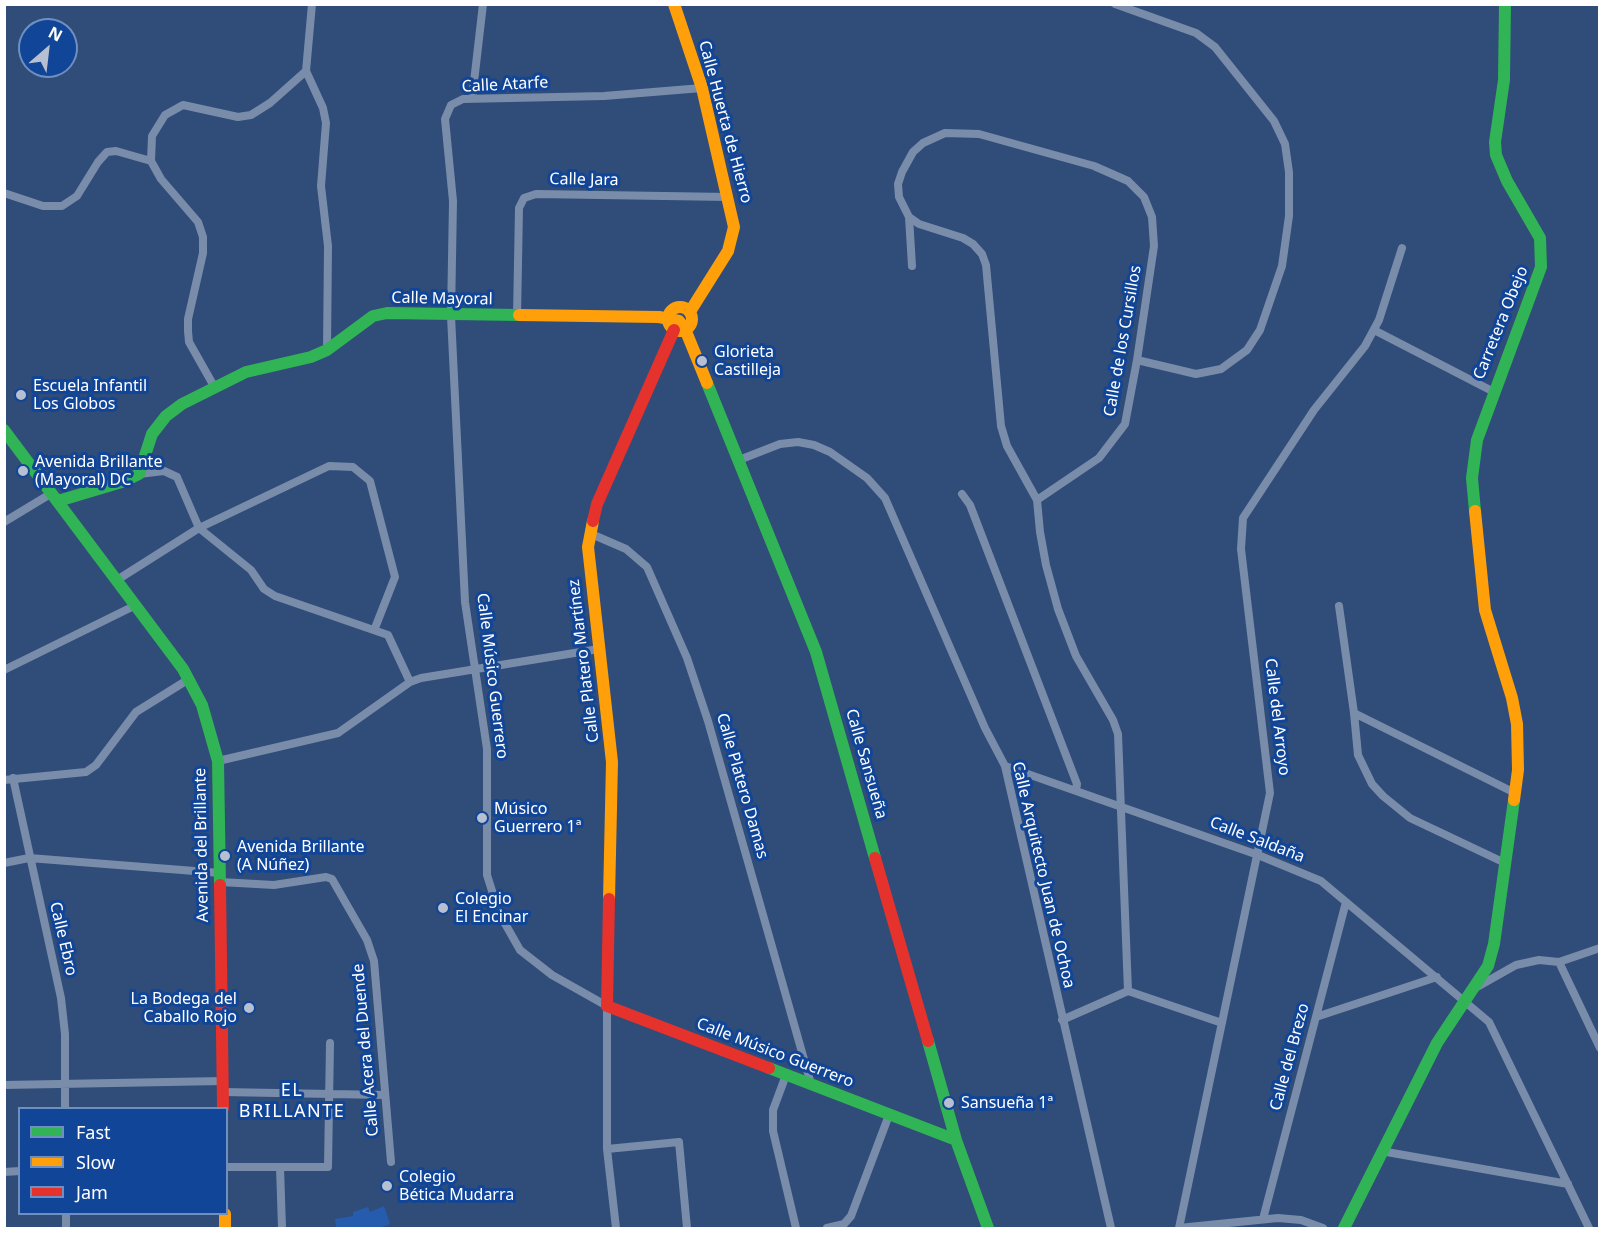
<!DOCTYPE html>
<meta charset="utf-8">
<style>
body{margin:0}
#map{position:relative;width:1604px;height:1233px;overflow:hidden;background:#304c78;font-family:"Noto Sans",sans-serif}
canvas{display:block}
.frame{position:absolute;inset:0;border:6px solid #fff;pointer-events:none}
.legend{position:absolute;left:18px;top:1107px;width:210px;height:108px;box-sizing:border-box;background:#114597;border:2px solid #708fc1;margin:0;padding:8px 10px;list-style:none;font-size:18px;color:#fff}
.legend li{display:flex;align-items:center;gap:12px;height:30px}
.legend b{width:30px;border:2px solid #708fc1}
.north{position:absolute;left:18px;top:18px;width:60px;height:60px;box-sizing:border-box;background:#114597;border:2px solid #708fc1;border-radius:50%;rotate:28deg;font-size:16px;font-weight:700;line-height:24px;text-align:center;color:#fff}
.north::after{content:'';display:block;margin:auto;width:21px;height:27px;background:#b7c0d0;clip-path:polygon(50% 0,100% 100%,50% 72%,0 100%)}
</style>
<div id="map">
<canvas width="1604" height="1233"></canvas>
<div class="frame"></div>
<ul class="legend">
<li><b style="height:8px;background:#30b455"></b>Fast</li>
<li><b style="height:8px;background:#ff9f0a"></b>Slow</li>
<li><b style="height:8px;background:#e5322d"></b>Jam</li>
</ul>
<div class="north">N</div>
</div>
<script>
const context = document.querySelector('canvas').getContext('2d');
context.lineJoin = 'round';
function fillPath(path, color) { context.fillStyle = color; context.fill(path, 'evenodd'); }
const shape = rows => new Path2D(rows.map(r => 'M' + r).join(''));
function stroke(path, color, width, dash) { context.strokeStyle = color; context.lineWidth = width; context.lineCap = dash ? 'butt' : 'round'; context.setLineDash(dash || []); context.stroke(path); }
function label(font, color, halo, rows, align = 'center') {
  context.font = font + ' "Noto Sans",sans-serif'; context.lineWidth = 6; context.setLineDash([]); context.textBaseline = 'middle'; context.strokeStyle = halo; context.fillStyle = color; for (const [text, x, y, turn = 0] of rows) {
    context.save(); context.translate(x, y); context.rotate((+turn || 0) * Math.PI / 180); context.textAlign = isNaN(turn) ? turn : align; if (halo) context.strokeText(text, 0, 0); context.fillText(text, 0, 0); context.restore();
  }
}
const green = shape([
 [384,1206,390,1224,379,1228,336,1228,335,1219,353,1216,353,1212,368,1207,370,1212]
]);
const street = shape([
 [312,4,306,71,323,108,326,123,321,186,328,246,327,350],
 [1115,4,1196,33,1215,47,1274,121,1285,144,1289,172,1289,216,1282,266,1260,330,1247,350,1221,369,1196,374,1137,360],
 [472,99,483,4],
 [4,193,43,206,62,206,77,196,98,162,107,152,116,151,151,161],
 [909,217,919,224,963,238,973,244,982,254,986,265,1001,426,1007,446,1037,500,1040,532,1046,565,1058,609,1076,656,1113,720,1118,734,1128,991],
 [912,266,909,217,899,197,898,184,902,172,913,152,923,143,945,133,979,134,1094,166,1128,181,1144,197,1152,217,1154,246,1137,360,1125,424,1099,458,1037,500],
 [517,317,519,208,524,198,536,194,728,197],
 [1374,330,1494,392],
 [215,388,189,342,188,331,188,319,203,253,203,237,198,222,161,179,151,161,152,136,165,115,183,105,238,117,251,115,270,103,306,71],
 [739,460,780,444,798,442,814,445,830,452,867,478,885,498,985,728,1005,766,1111,1228],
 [139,474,164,471,177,477,199,528,251,570,264,589,275,596,388,635,410,682],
 [962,494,970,505,1077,784,1076,790],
 [4,522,52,493],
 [589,533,626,549,647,567,687,658,708,721,811,1084],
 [117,580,199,528,329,466,353,467,370,481,395,577,375,628],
 [1339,606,1354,713,1515,793],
 [4,670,136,605],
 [1354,713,1358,755,1372,784,1383,796,1410,818,1505,863],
 [218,761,338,733,410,682,421,678,599,649],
 [1005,766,1258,855,1321,881,1489,1022,1589,1228],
 [13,778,61,998,65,1034,65,1108],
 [4,780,86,772,96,765,136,712,189,679],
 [4,863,29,858,220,873],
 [220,882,274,885,326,877,332,879,367,940,374,961,391,1162],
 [1559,962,1600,1048],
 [1477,987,1516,965,1539,960,1559,962,1600,948],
 [1316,1017,1437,977],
 [1062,1020,1128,991,1222,1023],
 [786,1075,773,1110,773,1131,796,1228],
 [4,1085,223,1081],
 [223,1092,385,1095],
 [607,1149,679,1142,687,1228],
 [1381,1151,1568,1184],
 [226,1167,328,1167,330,1043],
 [280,1167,282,1228],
 [4,1172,20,1171],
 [1263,1219,1346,902],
 [66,1228,66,1214],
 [616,1228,607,1149,607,1006,552,975,520,950,499,913,487,875,487,749,465,602,451,316,453,201,445,119,451,105,463,99,604,96,702,88],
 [827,1228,844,1224,851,1216,889,1115],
 [1323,1228,1301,1220,1278,1218,1179,1228,1270,793,1241,549,1243,518,1314,410,1365,346,1379,320,1402,248]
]);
const fast = shape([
 [707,383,816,652,875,858],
 [4,430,183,669,202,705,218,761,220,885],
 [58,501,125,481,139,474,152,434,166,416,182,404,246,372,311,357,327,350,373,316,387,313,519,315],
 [1475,511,1472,478,1477,440,1541,267,1540,238,1507,181,1496,155,1495,142,1504,80,1505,4],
 [928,1041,956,1140,988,1228],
 [769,1068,956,1140],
 [1344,1228,1437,1043,1488,966,1494,944,1514,800]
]);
const slow = shape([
 [674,4,702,88,734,227,728,251,691,310],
 '668 319a12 12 0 1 1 24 0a12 12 0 1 1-24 0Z',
 [519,315,659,317,679,321,685,329,707,383],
 [1475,511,1485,610,1512,698,1517,724,1518,770,1514,800],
 [593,521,588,547,612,762,609,899],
 [225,1214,225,1228]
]);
const jam = shape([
 [593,521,597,504,674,330],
 [875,858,928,1041],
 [220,885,223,1108],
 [609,899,607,1006,769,1068]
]);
const markers = [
 [702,361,6,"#b7c0d0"],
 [21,395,6,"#b7c0d0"],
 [23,471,6,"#b7c0d0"],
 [482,818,6,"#b7c0d0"],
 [225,856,6,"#b7c0d0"],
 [443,908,6,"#b7c0d0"],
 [249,1008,6,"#b7c0d0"],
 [949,1103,6,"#b7c0d0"],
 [387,1186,6,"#b7c0d0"]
];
const streetNames = [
 ["Calle Atarfe",505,85,-3],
 ["Calle Huerta de Hierro",725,122,75],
 ["Calle Jara",584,180,1],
 ["Calle Mayoral",442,299,1],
 ["Carretera Obejo",1501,323,-68],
 ["Calle de los Cursillos",1123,341,-80],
 ["Calle Platero Martínez",584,661,-97],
 ["Calle Músico Guerrero",492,676,83],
 ["Calle del Arroyo",1277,717,83],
 ["Calle Sansueña",866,764,74],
 ["Calle Platero Damas",742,786,74],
 ["Calle Saldaña",1257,840,21],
 ["Avenida del Brillante",202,845,-91],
 ["Calle Arquitecto Juan de Ochoa",1043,875,77],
 ["Calle Ebro",63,939,77],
 ["Calle Acera del Duende",366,1050,-95],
 ["Calle Músico Guerrero",775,1053,21],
 ["Calle del Brezo",1290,1057,-75]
];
const poiNames = [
 ["Glorieta",714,352],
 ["Castilleja",714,370],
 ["Escuela Infantil",33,386],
 ["Los Globos",33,404],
 ["Avenida Brillante",35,462],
 ["(Mayoral) DC",35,480],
 ["Músico",494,809],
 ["Guerrero 1ª",494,827],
 ["Avenida Brillante",237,847],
 ["(A Núñez)",237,865],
 ["Colegio",455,899],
 ["El Encinar",455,917],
 ["La Bodega del",237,999,"right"],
 ["Caballo Rojo",237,1017,"right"],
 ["Sansueña 1ª",961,1103],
 ["Colegio",399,1177],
 ["Bética Mudarra",399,1195]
];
const neighbourhoodNames = [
 ["EL",292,1091],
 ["BRILLANTE",292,1112]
];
fillPath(green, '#255cae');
stroke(street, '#798dab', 8);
stroke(fast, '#30b455', 12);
stroke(slow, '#ff9f0a', 12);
stroke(jam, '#e5322d', 12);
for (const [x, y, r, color] of markers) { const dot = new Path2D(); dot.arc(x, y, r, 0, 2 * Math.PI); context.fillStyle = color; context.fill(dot); stroke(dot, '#114597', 2); }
label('16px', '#fff', '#114597', streetNames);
label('16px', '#fff', '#114597', poiNames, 'left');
context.letterSpacing = '1.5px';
label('18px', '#fff', '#114597', neighbourhoodNames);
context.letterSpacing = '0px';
</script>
